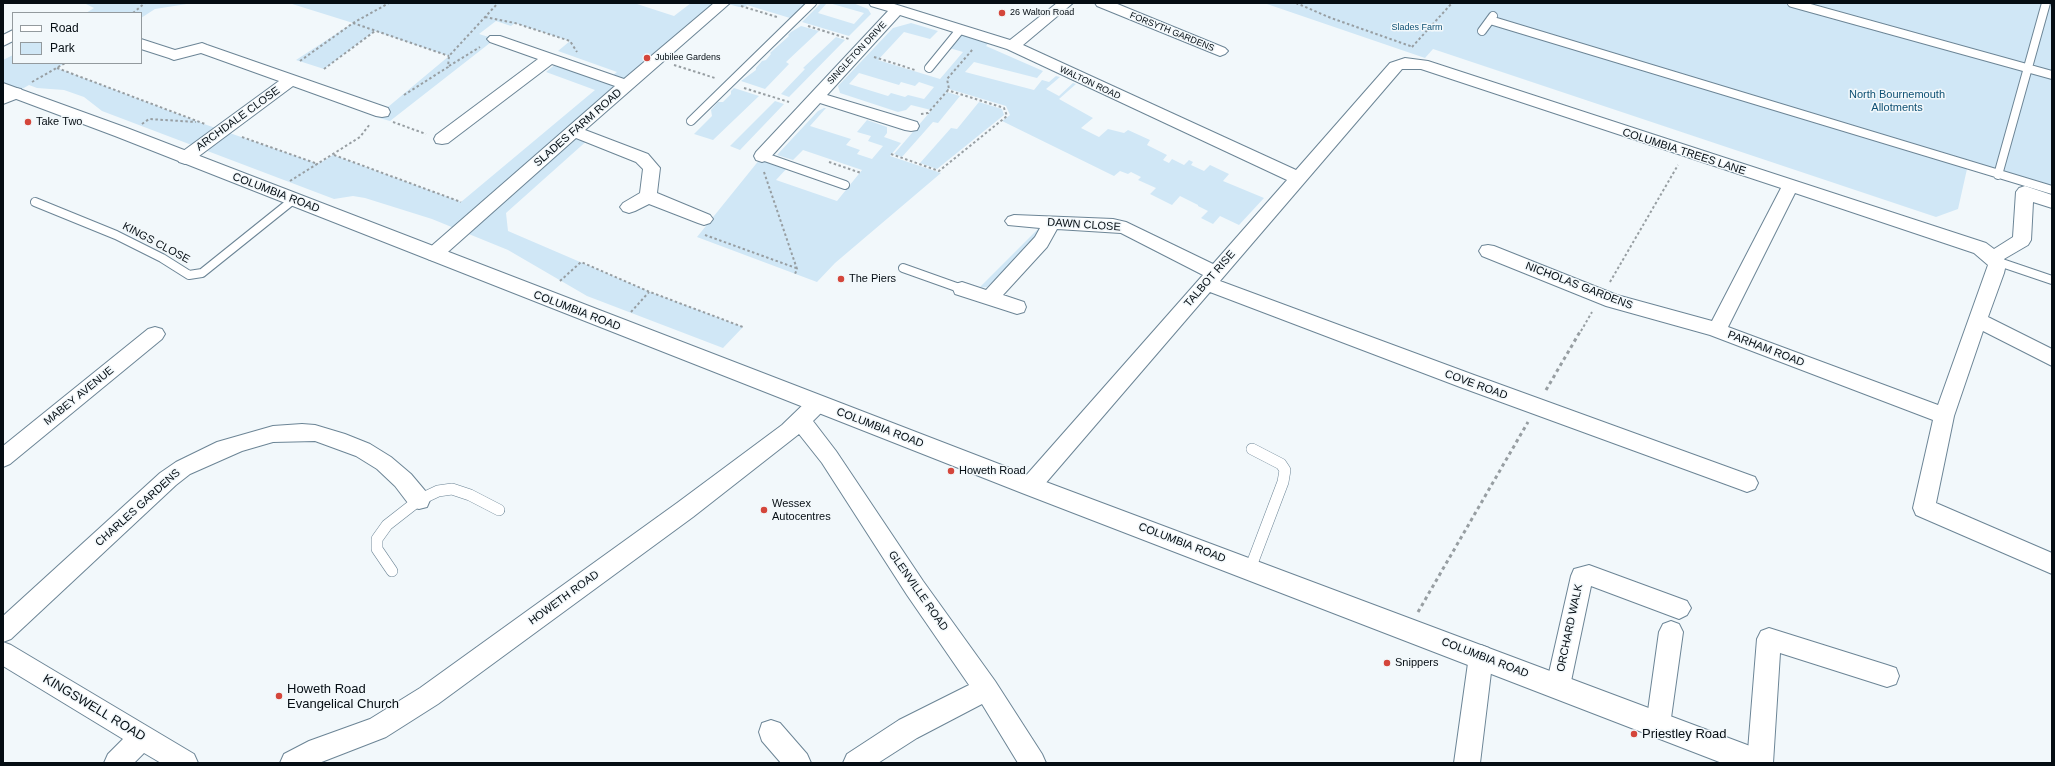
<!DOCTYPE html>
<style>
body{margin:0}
#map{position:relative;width:2055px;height:766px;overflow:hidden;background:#f2f8fb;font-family:Arial,sans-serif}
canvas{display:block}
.frame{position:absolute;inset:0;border:4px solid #050d13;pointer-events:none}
.legend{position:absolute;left:12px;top:12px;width:130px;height:52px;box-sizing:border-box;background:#f2f8fb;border:1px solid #939a9e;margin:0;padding:5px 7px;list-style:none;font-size:12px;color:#050d13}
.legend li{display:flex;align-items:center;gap:8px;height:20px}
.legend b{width:20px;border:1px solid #939a9e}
</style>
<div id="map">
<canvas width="2055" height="766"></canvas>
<div class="frame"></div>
<ul class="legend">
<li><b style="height:5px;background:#fff"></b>Road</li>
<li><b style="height:11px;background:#d0e7f6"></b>Park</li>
</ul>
</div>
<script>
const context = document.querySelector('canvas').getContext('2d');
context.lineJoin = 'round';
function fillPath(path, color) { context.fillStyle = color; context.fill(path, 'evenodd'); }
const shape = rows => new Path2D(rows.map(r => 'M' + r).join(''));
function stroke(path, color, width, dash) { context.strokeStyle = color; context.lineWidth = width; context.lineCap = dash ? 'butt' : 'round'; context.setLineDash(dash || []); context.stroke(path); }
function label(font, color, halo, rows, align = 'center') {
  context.font = font + ' Arial,sans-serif'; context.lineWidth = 3; context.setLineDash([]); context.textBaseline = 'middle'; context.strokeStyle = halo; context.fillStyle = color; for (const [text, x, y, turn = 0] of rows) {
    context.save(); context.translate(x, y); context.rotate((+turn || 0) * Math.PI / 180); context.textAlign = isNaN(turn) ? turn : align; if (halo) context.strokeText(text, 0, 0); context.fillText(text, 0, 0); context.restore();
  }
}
const green = shape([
 [84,3,193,3,155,9,141,18,141,13,86,13,94,8],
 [289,3,634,3,674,16,691,3,723,3,573,131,590,138,506,213,508,231,650,292,743,327,723,348,587,296,508,250,432,219,365,198,353,196,334,199,102,111,84,97,64,90,37,88,29,85,15,93,3,88,3,60,13,55,13,63,65,63,57,68,204,124,318,164,333,155,461,202,595,90,546,72,558,62,608,79,617,72,558,51,570,41,515,23,511,26,496,21,479,34,495,39,390,121,376,117,449,56,375,31,324,69,296,60,353,23],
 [806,3,790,18,747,5,745,7,739,7,728,4],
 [821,3,827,3,818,13,854,24,864,13,829,3,853,3,868,9,871,14,849,36,802,22],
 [1264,3,2052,3,2052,194,1967,169,1958,209,1936,217,1433,49,1425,58],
 [911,23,938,31,930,39,904,32,878,60,940,79,963,52,946,47,960,30,992,39,986,46,1043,71,1037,78,974,62,965,72,1034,90,1042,80,1049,82,1056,76,1060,77,1046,89,1059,96,1073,83,1076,84,1059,99,1093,118,1081,128,1099,137,1108,129,1124,133,1128,130,1150,140,1147,145,1167,155,1163,160,1169,163,1172,159,1184,165,1189,160,1193,162,1191,165,1204,171,1210,165,1229,174,1223,181,1264,198,1239,225,1220,216,1213,224,1201,218,1208,211,1198,206,1198,205,1180,196,1172,205,1150,194,1156,188,1138,180,1141,177,1131,172,1128,174,1120,171,1114,176,1002,121,1010,115,1006,106,949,89,931,110,911,105,906,110,898,112,840,93,838,86,893,28],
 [859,73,899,85,901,82,915,86,919,82,934,87,924,99,908,95,905,97,891,93,888,96,849,84],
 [801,26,819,31,786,62,789,64,765,89,741,81,756,70,756,68,762,61,766,60,771,54,770,53,789,36,788,35,791,32],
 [836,37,845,40,789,97,781,94,805,69,803,68],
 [734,88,759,96,713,140,694,134,712,116,711,110,718,102,723,102,731,94,731,91],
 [947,92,960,96,938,123,933,122,902,157,894,154],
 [775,101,784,104,740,150,730,146],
 [979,102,1002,109,1004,115,937,169,920,163,951,128,957,129],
 [824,108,830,108,826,108,810,126,851,139,846,145,860,150,857,154,872,159,883,146,868,141,871,136,857,132,867,120,887,127,887,133,884,137,901,143,890,156,941,173,835,263,817,282,697,237,760,159,789,166,776,180,837,201,862,170,803,150,793,160,777,155,818,111],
 [1044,227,1034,242,987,287,979,288,1039,228]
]);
const pathFar1 = shape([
 [1296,3,1331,18,1413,47],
 [741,6,777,17],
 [133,13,145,3],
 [485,17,515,23,570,41,577,52],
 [353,23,449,56],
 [808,26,849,39],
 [1412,47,1452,3],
 [874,57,915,70],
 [300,61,353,23,389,3],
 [674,65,715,78],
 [449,66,480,47],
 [57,68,205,124],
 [324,69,375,31],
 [32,82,65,63],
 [744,88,789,102],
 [404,95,448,67,449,56,498,3],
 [921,114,928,113,949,89,947,79,973,49],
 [393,122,426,134],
 [142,124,149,119,196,122],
 [242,137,318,164],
 [891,154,939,171,1007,116,1004,108,947,90],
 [334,155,461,202],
 [829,162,861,173],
 [764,172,797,269,795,274],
 [290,181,360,137,370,124],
 [705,235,796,268],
 [560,281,581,262,650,292,743,327],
 [1610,282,1678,165],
 [631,312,649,292],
 [1581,331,1592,312]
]);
const path = shape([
 [1546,390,1581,330],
 [1418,612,1528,422]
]);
const serviceFar1 = shape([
 [1792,3,2052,75],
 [1490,20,2052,190],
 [1482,31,1493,16],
 [929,68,960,30],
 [691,121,812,3],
 [762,156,845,185],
 [1998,175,2046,3],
 [35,202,116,235,162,258,189,275,202,273,293,200],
 [1996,261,2052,280],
 [903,268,962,289]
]);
const service = shape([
 [1250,569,1283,482,1285,470,1281,464,1252,449],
 [392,571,377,549,377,539,387,525,419,500,438,491,452,489,470,495,499,510]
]);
const minor = shape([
 [714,3,730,3,585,130,648,154,660,168,657,193,710,215,713,219,710,223,704,225,698,223,649,204,635,211,629,213,623,211,620,207,623,203,640,193,643,169,636,162,576,138,440,259,434,261,428,259,425,254,428,249,615,86,552,64,448,143,442,144,436,143,434,139,436,135,538,59,490,42,487,39,490,36,500,36,624,79,714,3],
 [869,3,891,3,1010,40,1057,3,1073,3,1023,45,1296,170,1390,63,1405,58,1428,61,1986,243,1994,249,2013,237,2016,192,2019,188,2025,186,2052,195,2052,208,2033,202,2031,240,2028,245,2004,259,2006,264,2004,273,1988,317,2052,349,2052,366,1983,331,1954,416,1936,503,2052,553,2052,574,1916,515,1913,508,1933,420,1710,335,1606,306,1482,256,1479,251,1482,246,1488,245,1494,246,1617,295,1712,321,1781,188,1421,69,1402,69,1220,281,1474,375,1755,477,1758,483,1755,489,1747,492,1739,489,1460,387,1210,292,1038,492,1030,495,1022,492,1019,486,1022,480,1203,275,1121,233,1057,229,1047,247,1003,295,1024,302,1026,307,1024,312,1017,314,955,294,953,289,955,284,962,282,986,290,1035,237,1040,228,1008,225,1005,221,1008,217,1014,215,1113,219,1126,222,1213,264,1287,180,1007,49,900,15,827,95,917,122,919,126,917,130,911,131,905,130,820,103,768,160,762,162,756,160,754,156,756,152,888,11,871,6,869,3],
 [1795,193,1974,253,1988,265,1938,405,1728,327,1795,193],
 [1095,3,1115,3,1225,48,1228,51,1225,54,1220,56,1215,54,1097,6,1095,3],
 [13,30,13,41,3,46,3,35,13,30],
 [141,39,175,50,202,43,207,45,388,108,390,112,388,116,382,117,376,116,293,86,191,162,185,164,179,162,177,158,179,154,279,81,201,53,174,60,169,58,141,49,141,39],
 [15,88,21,89,23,93,21,97,3,104,3,93,15,88],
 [155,327,162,329,165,334,162,339,10,464,3,467,3,446,148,329,155,327],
 [817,396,824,398,827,404,824,410,813,421,836,451,923,581,995,681,1042,754,1046,763,1018,763,982,704,917,738,878,763,843,763,847,754,899,720,969,685,907,595,822,463,799,434,693,517,438,704,386,737,319,763,280,763,284,754,309,741,370,719,420,688,677,503,782,425,810,398,817,396],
 [302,424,315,425,345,434,370,444,391,457,411,474,427,493,430,500,427,507,419,509,411,507,395,486,377,469,356,456,315,441,273,442,242,451,190,474,176,485,11,639,3,642,3,616,160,473,176,462,217,442,273,426,302,424],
 [1589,565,1687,601,1691,608,1687,615,1679,619,1591,586,1570,686,1567,694,1558,698,1549,694,1546,686,1571,576,1574,569,1589,565],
 [1671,621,1679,624,1683,632,1670,725,1667,734,1658,737,1649,734,1646,725,1659,632,1663,624,1671,621],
 [1769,628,1887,665,1896,668,1899,676,1896,684,1887,687,1780,653,1773,763,1747,763,1757,639,1761,631,1769,628],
 [3,642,11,645,194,754,198,763,161,763,144,753,134,763,104,763,108,754,123,739,3,666,3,642],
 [1481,645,1489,648,1493,656,1480,763,1454,763,1469,656,1473,648,1481,645],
 [771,720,780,723,807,754,811,763,781,763,762,741,759,732,762,723,771,720]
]);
const tertiary = shape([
 [3,83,127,128,1038,479,1758,749,1768,753,1772,763,1722,763,1022,493,115,136,3,94,3,83]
]);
const markers = [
 [1002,13,4,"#d4463b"],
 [647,58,4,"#d4463b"],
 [28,122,4,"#d4463b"],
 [841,279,4,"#d4463b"],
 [951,471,4,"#d4463b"],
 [764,510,4,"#d4463b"],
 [1387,663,4,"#d4463b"],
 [279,696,4,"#d4463b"],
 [1634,734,4,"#d4463b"]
];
const farPoinames = [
 ["26 Walton Road",1010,13],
 ["Jubilee Gardens",655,58]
];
const farParknames = [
 ["Slades Farm",1417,28]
];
const farStreetnames = [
 ["FORSYTH GARDENS",1172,32,22],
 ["SINGLETON DRIVE",857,53,-47],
 ["WALTON ROAD",1090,83,25]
];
const parkNames = [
 ["North Bournemouth",1897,95],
 ["Allotments",1897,108]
];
const streetNames = [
 ["ARCHDALE CLOSE",238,119,-36],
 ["SLADES FARM ROAD",578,128,-41],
 ["COLUMBIA TREES LANE",1684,152,18],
 ["COLUMBIA ROAD",276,193,21],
 ["DAWN CLOSE",1084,225,4],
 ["KINGS CLOSE",156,243,28],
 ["TALBOT RISE",1210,279,-49],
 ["NICHOLAS GARDENS",1579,286,21],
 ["COLUMBIA ROAD",577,311,21],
 ["PARHAM ROAD",1766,349,21],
 ["COVE ROAD",1476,385,20],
 ["MABEY AVENUE",79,396,-39],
 ["COLUMBIA ROAD",880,428,21],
 ["CHARLES GARDENS",138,508,-42],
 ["COLUMBIA ROAD",1182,543,21],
 ["GLENVILLE ROAD",918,591,55],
 ["HOWETH ROAD",564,598,-36],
 ["ORCHARD WALK",1570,628,-78],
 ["COLUMBIA ROAD",1485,658,21]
];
const poiNames = [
 ["Take Two",36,122],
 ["The Piers",849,279],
 ["Howeth Road",959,471],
 ["Wessex",772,504],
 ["Autocentres",772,517],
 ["Snippers",1395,663]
];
const nearPoinames = [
 ["Howeth Road",287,689],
 ["Evangelical Church",287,704],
 ["Priestley Road",1642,734]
];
const nearStreetnames = [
 ["KINGSWELL ROAD",94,708,31]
];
fillPath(green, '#d0e7f6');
stroke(serviceFar1, '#6c8596', 10);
stroke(service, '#6c8596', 12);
stroke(minor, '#6c8596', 2);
stroke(tertiary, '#6c8596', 2);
stroke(pathFar1, '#979ea2', 2, [2.5, 2.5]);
stroke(path, '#979ea2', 3, [3.5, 3.5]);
stroke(serviceFar1, '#fff', 8);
stroke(service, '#fff', 11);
fillPath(minor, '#fff');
fillPath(tertiary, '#fff');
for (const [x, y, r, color] of markers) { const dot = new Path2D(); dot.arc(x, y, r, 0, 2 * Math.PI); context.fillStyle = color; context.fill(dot); stroke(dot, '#f2f8fb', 1.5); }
label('9px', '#050d13', '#f2f8fb', farPoinames, 'left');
label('9px', '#0e5073', '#f2f8fb', farParknames);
label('9px', '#050d13', '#f2f8fb', farStreetnames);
label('11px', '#0e5073', '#f2f8fb', parkNames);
label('11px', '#050d13', '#f2f8fb', streetNames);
label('11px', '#050d13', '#f2f8fb', poiNames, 'left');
label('13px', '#050d13', '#f2f8fb', nearPoinames, 'left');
label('13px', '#050d13', '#f2f8fb', nearStreetnames);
</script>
